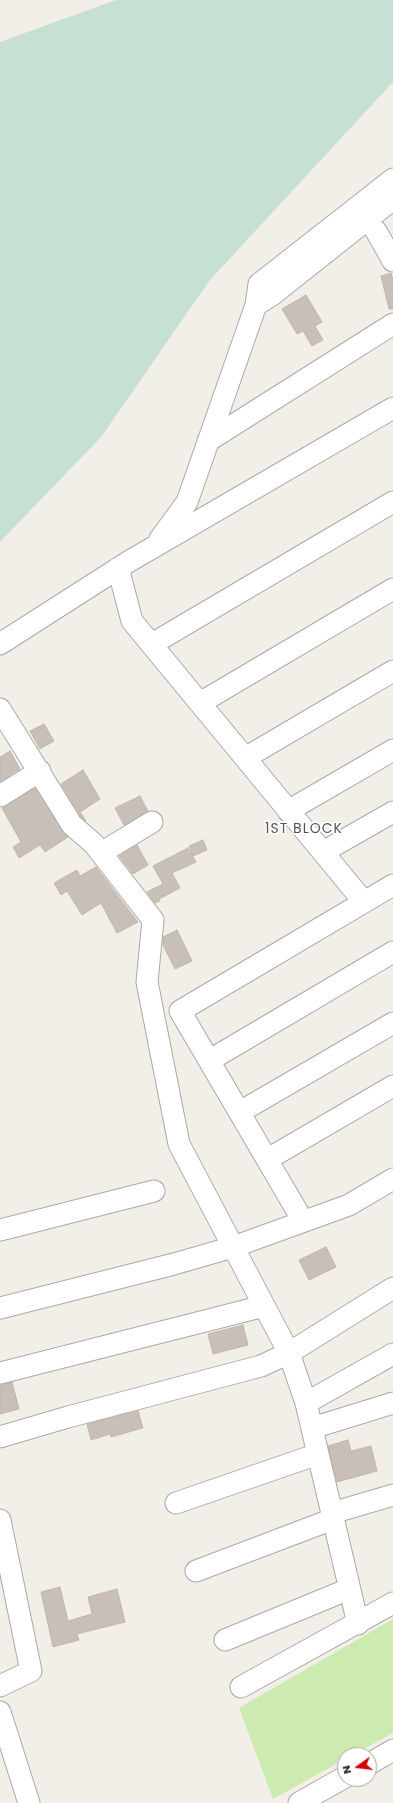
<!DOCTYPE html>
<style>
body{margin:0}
#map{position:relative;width:393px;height:1803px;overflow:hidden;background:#f2efe9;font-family:Poppins,sans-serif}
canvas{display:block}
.north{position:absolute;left:337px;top:1747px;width:40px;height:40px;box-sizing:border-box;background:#fff;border:1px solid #a7a7a7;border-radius:50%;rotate:256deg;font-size:11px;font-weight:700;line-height:16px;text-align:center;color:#222}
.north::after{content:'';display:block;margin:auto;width:14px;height:18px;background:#d40000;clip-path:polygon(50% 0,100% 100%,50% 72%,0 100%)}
</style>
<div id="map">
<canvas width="393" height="1803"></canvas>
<div class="north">N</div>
</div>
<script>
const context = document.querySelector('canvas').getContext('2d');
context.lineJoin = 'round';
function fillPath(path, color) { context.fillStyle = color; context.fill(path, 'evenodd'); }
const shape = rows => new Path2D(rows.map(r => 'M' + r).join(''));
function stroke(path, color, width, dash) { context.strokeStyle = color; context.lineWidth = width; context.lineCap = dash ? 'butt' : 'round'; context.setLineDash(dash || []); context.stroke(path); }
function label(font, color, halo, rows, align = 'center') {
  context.font = font + ' Poppins,sans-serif'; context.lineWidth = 3; context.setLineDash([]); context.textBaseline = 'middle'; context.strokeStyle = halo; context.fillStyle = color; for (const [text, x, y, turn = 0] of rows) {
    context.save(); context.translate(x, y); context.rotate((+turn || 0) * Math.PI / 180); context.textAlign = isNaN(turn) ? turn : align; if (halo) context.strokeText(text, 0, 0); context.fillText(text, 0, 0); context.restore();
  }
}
const grass = shape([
 [393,1619,393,1733,353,1755,345,1755,345,1759,273,1799,239,1708]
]);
const wetland = shape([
 [116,0,393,0,393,82,209,281,102,436,0,542,0,42]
]);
const building = shape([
 [391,273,393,280,393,309,389,309,381,276,391,273],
 [306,295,322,322,315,326,323,340,312,346,303,331,297,334,282,309,306,295],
 [44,724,54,741,40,749,30,731,44,724],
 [10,751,20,769,0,782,0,757,10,751],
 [83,770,100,799,80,812,86,821,81,817,61,784,83,770],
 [35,788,62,831,68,837,45,852,40,845,19,858,13,847,21,842,2,808,35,788],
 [140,796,148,811,124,825,115,808,140,796],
 [203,840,207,850,193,856,189,846,203,840],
 [137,845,148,865,133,874,119,856,137,845],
 [188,848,196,862,172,873,180,888,159,899,160,901,155,903,147,892,163,884,153,866,188,848],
 [96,867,138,922,117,933,101,903,82,915,67,891,61,895,54,883,77,870,80,876,96,867],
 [177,930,192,961,175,969,163,945,163,937,177,930],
 [326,1247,336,1267,309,1280,299,1260,326,1247],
 [243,1325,248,1345,213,1354,208,1334,243,1325],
 [12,1382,19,1409,0,1414,0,1385,12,1382],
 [138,1411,143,1428,111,1437,110,1434,91,1440,87,1424,138,1411],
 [348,1440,351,1451,371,1446,377,1471,337,1482,328,1446,348,1440],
 [60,1587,68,1621,92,1614,88,1597,117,1589,125,1622,77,1634,79,1640,53,1647,41,1592,60,1587]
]);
const minor = shape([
 [376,231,393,261],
 [256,305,272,295,393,199],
 [208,441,393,324],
 [160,539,187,502,256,305,259,284,393,179],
 [118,568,132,621,364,902],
 [0,644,128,562,393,408],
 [152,644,393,502],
 [200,703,393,589],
 [0,709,72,825,94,844,153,920,147,982,179,1144,289,1353,306,1403,358,1624],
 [245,758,393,671],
 [0,796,40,771],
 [288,811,393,750],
 [323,852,393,812],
 [101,853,152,822],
 [210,1060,393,952],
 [240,1112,393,1023],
 [268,1159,393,1086],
 [303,1221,180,1011,393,885],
 [0,1230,154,1191],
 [0,1308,174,1264,233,1247,349,1205,393,1179],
 [0,1373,264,1306],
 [306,1403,393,1354],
 [312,1428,393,1403],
 [0,1437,68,1417,261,1366,289,1353,393,1288],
 [176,1503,318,1454],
 [332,1513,393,1495],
 [0,1520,31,1671,0,1686],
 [196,1571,333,1519],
 [225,1640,349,1589],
 [241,1687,393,1603],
 [0,1712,29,1803],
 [369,1764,393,1750],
 [299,1803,345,1777]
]);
const quarterNames = [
 ["1ST BLOCK",304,829]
];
fillPath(grass, '#cdebb0');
fillPath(wetland, '#c6e0d4');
fillPath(building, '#c7bfb8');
stroke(building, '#c4b6ab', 1);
stroke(minor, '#a9a9a9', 23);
stroke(minor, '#fff', 21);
context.letterSpacing = '1px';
label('14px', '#555', '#fff', quarterNames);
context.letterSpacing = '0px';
</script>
